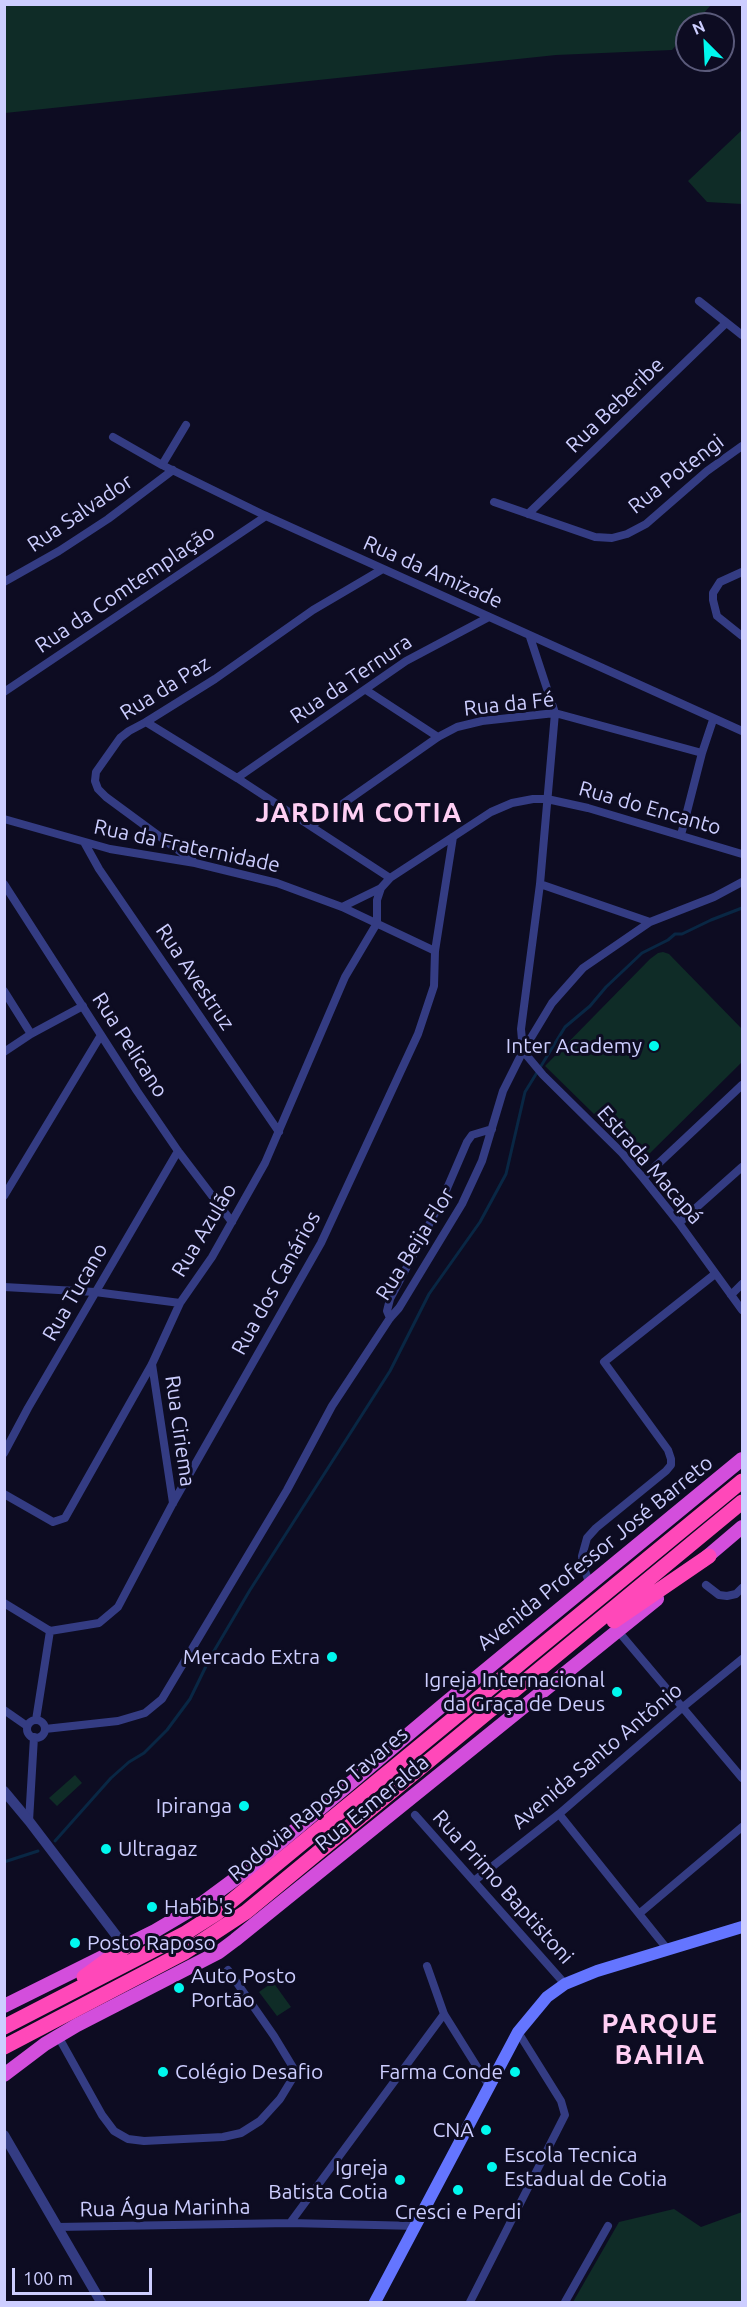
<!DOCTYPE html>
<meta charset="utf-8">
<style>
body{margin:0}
#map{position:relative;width:747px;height:2307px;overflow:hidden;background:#0d0c22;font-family:Ubuntu,sans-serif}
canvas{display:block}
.frame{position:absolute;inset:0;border:6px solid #cdceff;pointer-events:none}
.north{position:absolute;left:675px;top:12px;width:60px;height:60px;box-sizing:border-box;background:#0d0c22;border:2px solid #5a5a7a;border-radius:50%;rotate:336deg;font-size:16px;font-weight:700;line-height:24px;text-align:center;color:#cdceff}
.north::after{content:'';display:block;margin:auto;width:21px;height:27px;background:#00f8ee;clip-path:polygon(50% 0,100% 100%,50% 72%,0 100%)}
.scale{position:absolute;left:12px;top:2268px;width:140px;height:27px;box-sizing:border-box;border:3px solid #cdceff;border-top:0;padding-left:8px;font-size:18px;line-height:21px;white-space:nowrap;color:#cdceff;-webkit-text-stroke:4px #0d0c22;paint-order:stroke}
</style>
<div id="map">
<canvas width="747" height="2307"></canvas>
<div class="frame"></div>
<div class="north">N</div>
<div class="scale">100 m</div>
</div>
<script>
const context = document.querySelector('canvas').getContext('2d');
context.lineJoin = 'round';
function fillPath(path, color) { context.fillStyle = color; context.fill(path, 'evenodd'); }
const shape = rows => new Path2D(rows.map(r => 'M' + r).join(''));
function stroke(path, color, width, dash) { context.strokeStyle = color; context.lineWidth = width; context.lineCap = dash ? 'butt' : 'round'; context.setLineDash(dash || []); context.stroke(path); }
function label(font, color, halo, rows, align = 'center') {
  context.font = font + ' Ubuntu,sans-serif'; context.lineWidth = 6; context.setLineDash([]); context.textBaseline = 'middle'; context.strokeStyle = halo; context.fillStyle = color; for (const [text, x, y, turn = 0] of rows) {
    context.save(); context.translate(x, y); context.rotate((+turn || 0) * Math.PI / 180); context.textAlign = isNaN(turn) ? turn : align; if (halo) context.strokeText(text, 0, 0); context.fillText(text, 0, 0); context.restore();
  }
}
const green = shape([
 [4,5,5,4,711,5,694,24,687,24,687,33,672,50,556,55,5,113],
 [742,130,742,204,707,202,688,181],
 [663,952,669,954,742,1029,742,1062,642,1161,545,1066,650,959,658,953],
 [75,1775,82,1783,57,1806,49,1798],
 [273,1982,291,2007,277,2016,259,1992],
 [674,2209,701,2227,742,2212,742,2302,573,2302,619,2222]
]);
const stream = shape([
 [55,1841,111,1778,129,1762,144,1753,167,1730,190,1699,211,1656,250,1590,390,1371,429,1294,480,1222,506,1174,525,1092,565,1027,590,1006,606,987,642,953,668,940,675,934,682,934,711,920,742,908],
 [4,1862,38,1851]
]);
const minor = shape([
 [699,301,742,335],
 [113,437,162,465,266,516,742,731],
 [162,465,186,425],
 [494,502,595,537,612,538,627,534,646,524,707,471,742,446],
 [528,514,726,323],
 [742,572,720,582,713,593,713,600,717,616,742,636],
 [4,582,59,551,108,519,173,470],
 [530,637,555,713,540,884,521,1029,523,1051,543,1075,622,1153,643,1178,679,1223,742,1310],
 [366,690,438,737],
 [4,692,266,516],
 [146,722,237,778,390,878],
 [237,778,406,661,489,617],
 [4,819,110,849,195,863,277,883,342,907,381,888,390,878,491,812,512,803,533,799,547,799,588,808,742,854],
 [311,826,438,737,457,727,482,721,555,713,702,753],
 [681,835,702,753,713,720],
 [84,842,99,869,279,1132],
 [193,861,106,797,98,789,95,781,96,772,120,738,129,731,146,722,215,679,313,610,381,570],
 [4,884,137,1091,178,1151,232,1222],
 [540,884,650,922],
 [342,907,435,951],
 [4,991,31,1034],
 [4,1052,31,1034,83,1006],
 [643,1178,742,1085],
 [4,1196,101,1035],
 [679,1223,742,1167],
 [4,1287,95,1292,180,1303],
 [731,1295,742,1284],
 [390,1318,387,1311,390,1299,442,1200,467,1142,472,1135,492,1129],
 [152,1364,173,1503],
 [4,1453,28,1408,178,1151],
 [4,1494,53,1522,65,1518,152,1364,180,1303,212,1257,265,1163,345,977,377,923,377,900,381,888],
 [590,1585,583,1565,582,1556,587,1538,596,1528,666,1471,671,1465,671,1459,668,1450,604,1362,715,1274],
 [706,1585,719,1595,727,1596,736,1594,742,1588],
 [4,1603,50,1631,99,1623,118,1607,173,1503,321,1243,418,1034,434,986,435,951,453,837],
 [618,1631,742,1778],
 [4,1710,27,1726],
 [36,1720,50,1631],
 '27 1729a9 9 0 1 1 18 0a9 9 0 1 1-18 0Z',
 [45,1729,118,1721,145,1713,162,1699,287,1490,332,1406,390,1318,399,1308,462,1204,482,1161,503,1091,523,1051,552,1003,583,968,650,922,714,897,742,882],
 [559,1814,668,1950],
 [415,1815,565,1984],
 [29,1821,34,1737],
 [474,1881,559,1814,683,1707,742,1659],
 [640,1913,742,1827],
 [427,1966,444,2014,489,2086],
 [58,2036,102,2115,114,2131,128,2139,144,2141,223,2137,241,2133,260,2121,280,2099,294,2076,294,2069,274,2036,228,1970],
 [290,2223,444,2014],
 [57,2227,290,2223,417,2226],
 [470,2302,565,2115,561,2101,518,2032],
 [565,2302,608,2226]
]);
const tertiary = shape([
 [4,1791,29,1821,125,1947],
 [4,2135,101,2302]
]);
const secondary = shape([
 [375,2302,518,2032,547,1997,565,1984,597,1971,742,1927]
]);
const trunk = shape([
 [702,1561,742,1527],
 [4,2006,155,1931,204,1902,250,1868,443,1705,742,1459],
 [4,2075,45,2044,77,2025,219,1952,235,1940,657,1599]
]);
const motorway = shape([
 [614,1621,709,1556],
 [84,1977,125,1947],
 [4,2027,184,1934,217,1913,742,1481],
 [4,2047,185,1952,246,1912,742,1502]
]);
const markers = [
 [654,1046,6,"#00f8ee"],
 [332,1657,6,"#00f8ee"],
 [617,1692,6,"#00f8ee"],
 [244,1806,6,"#00f8ee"],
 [106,1849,6,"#00f8ee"],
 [152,1907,6,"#00f8ee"],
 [75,1943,6,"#00f8ee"],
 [179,1988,6,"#00f8ee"],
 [163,2072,6,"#00f8ee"],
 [515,2072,6,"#00f8ee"],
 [486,2130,6,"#00f8ee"],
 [492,2167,6,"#00f8ee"],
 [400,2180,6,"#00f8ee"],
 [458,2190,6,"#00f8ee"]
];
const streetNames = [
 ["Rua Beberibe",615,405,-44],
 ["Rua Potengi",676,474,-38],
 ["Rua Salvador",80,513,-34],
 ["Rua da Amizade",433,572,24],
 ["Rua da Comtemplação",125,589,-34],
 ["Rua da Ternura",351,679,-34],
 ["Rua da Paz",165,688,-32],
 ["Rua da Fé",509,704,-6],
 ["Rua do Encanto",650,808,16],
 ["Rua da Fraternidade",187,846,12],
 ["Rua Avestruz",195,977,56],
 ["Rua Pelicano",130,1045,57],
 ["Estrada Macapá",650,1165,49],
 ["Rua Azulão",204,1230,-59],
 ["Rua Beija Flor",415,1244,-58],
 ["Rua dos Canários",276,1283,-61],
 ["Rua Tucano",75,1292,-60],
 ["Rua Ciriema",180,1431,82],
 ["Avenida Professor José Barreto",595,1553,-39],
 ["Avenida Santo Antônio",597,1756,-40],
 ["Rua Esmeralda",372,1803,-39],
 ["Rodovia Raposo Tavares",318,1804,-40],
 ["Rua Primo Baptistoni",503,1887,48],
 ["Rua Água Marinha",165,2208,-1]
];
const poiNames = [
 ["Inter Academy",642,1046],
 ["Mercado Extra",320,1657],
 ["Igreja Internacional",605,1680],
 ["da Graça de Deus",605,1704],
 ["Ipiranga",232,1806],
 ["Ultragaz",118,1849,"left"],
 ["Habib's",164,1907,"left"],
 ["Posto Raposo",87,1943,"left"],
 ["Auto Posto",191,1976,"left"],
 ["Portão",191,2000,"left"],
 ["Colégio Desafio",175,2072,"left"],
 ["Farma Conde",503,2072],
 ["CNA",474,2130],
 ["Escola Tecnica",504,2155,"left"],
 ["Estadual de Cotia",504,2179,"left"],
 ["Igreja",388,2168],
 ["Batista Cotia",388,2192],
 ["Cresci e Perdi",458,2212,"center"]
];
const districtNames = [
 ["JARDIM COTIA",359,813],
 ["PARQUE",660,2024],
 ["BAHIA",660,2055]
];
fillPath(green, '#0f2c27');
stroke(stream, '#092744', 3);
stroke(minor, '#343c83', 8);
stroke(tertiary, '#343c83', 10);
stroke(secondary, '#6475ff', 12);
stroke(trunk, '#d34edc', 14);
stroke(motorway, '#ff48b9', 15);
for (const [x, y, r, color] of markers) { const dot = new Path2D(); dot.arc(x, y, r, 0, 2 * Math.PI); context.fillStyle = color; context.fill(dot); stroke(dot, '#0d0c22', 2); }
label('21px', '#cdceff', '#0d0c22', streetNames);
label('21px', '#cdceff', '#0d0c22', poiNames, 'right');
context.letterSpacing = '1.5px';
label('bold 27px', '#ffcff4', '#0d0c22', districtNames);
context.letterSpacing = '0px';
</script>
